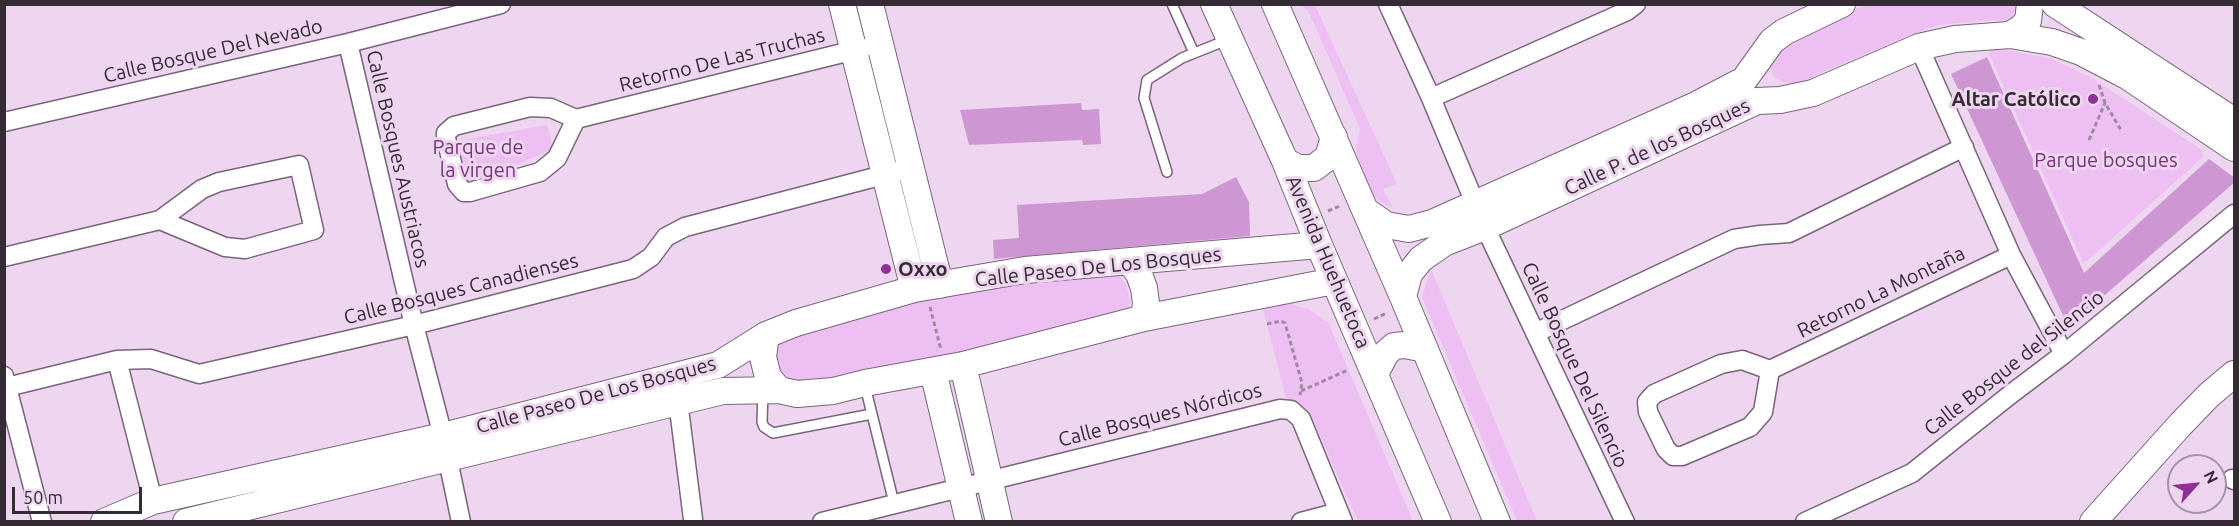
<!DOCTYPE html>
<meta charset="utf-8">
<style>
body{margin:0}
#map{position:relative;width:2239px;height:526px;overflow:hidden;background:#eed6f0;font-family:Ubuntu,sans-serif}
canvas{display:block}
.frame{position:absolute;inset:0;border:6px solid #352b35;pointer-events:none}
.north{position:absolute;left:2167px;top:454px;width:60px;height:60px;box-sizing:border-box;background:#eed6f0;border:2px solid #a492a5;border-radius:50%;rotate:63deg;font-size:16px;font-weight:700;line-height:24px;text-align:center;color:#352b35}
.north::after{content:'';display:block;margin:auto;width:21px;height:27px;background:#8f3099;clip-path:polygon(50% 0,100% 100%,50% 72%,0 100%)}
.scale{position:absolute;left:12px;top:487px;width:130px;height:27px;box-sizing:border-box;border:3px solid #352b35;border-top:0;padding-left:8px;font-size:18px;line-height:21px;white-space:nowrap;color:#352b35;-webkit-text-stroke:4px #eed6f0;paint-order:stroke}
</style>
<div id="map">
<canvas width="2239" height="526"></canvas>
<div class="frame"></div>
<div class="north">N</div>
<div class="scale">50 m</div>
</div>
<script>
const context = document.querySelector('canvas').getContext('2d');
context.lineJoin = 'round';
function fillPath(path, color) { context.fillStyle = color; context.fill(path, 'evenodd'); }
const shape = rows => new Path2D(rows.map(r => 'M' + r).join(''));
function stroke(path, color, width, dash) { context.strokeStyle = color; context.lineWidth = width; context.lineCap = dash ? 'butt' : 'round'; context.setLineDash(dash || []); context.stroke(path); }
function label(font, color, halo, rows, align = 'center') {
  context.font = font + ' Ubuntu,sans-serif'; context.lineWidth = 6; context.setLineDash([]); context.textBaseline = 'middle'; context.strokeStyle = halo; context.fillStyle = color; for (const [text, x, y, turn = 0] of rows) {
    context.save(); context.translate(x, y); context.rotate((+turn || 0) * Math.PI / 180); context.textAlign = isNaN(turn) ? turn : align; if (halo) context.strokeText(text, 0, 0); context.fillText(text, 0, 0); context.restore();
  }
}
const green = shape([
 [1301,5,1315,5,1397,184,1383,189,1393,208,1373,197,1356,151,1360,129,1315,26,1308,11],
 [1865,5,2015,5,2016,8,2012,18,2007,21,1992,20,1938,25,1900,39,1796,84,1783,82,1774,77,1769,65,1773,50,1799,33],
 [2001,49,2049,58,2090,77,2202,150,2203,157,2088,260,2083,262,1989,54,1991,50],
 [547,125,553,149,460,189,451,142],
 [1431,269,1537,521,1517,521,1422,297],
 [1120,276,1127,287,1130,301,1128,312,1123,320,791,388,776,376,774,328,1025,280],
 [1287,303,1308,309,1328,322,1413,521,1358,521,1310,413,1304,407,1286,398,1262,305]
]);
const building = shape([
 [1987,57,2084,273,2209,159,2235,178,2235,182,2098,301,2066,322,1951,74],
 [1081,103,1082,110,1099,109,1101,144,1083,145,1082,140,969,145,960,110],
 [1236,177,1249,202,1250,236,994,259,993,240,1019,238,1017,205,1202,194]
]);
const path = shape([
 [2099,85,2105,103,2121,130],
 [2089,140,2105,103],
 [1328,211,1342,205],
 [930,307,941,350],
 [1374,319,1387,313],
 [1267,324,1281,321,1285,323,1302,383,1300,395],
 [1301,391,1348,370]
]);
const lane = shape([
 [1172,4,1194,53],
 [1167,172,1144,98,1147,80,1182,58,1227,40],
 [865,386,894,503],
 [763,392,762,422,764,427,773,433,872,414]
]);
const street = shape([
 [1388,4,1431,98,1485,227,1625,522],
 [348,43,414,325,443,436,461,522],
 [1919,47,2011,255,2064,354],
 [1431,98,1627,11,1636,4],
 [576,119,557,158,540,172,470,192,464,192,457,184,446,138,446,133,454,126,530,107,551,108,576,119,863,48],
 [4,122,348,43,501,4],
 [4,257,160,220,202,189,219,182,299,165,314,230,245,249,225,247,160,220],
 [1535,333,1734,239,1760,235,1789,233,1964,147],
 [117,360,153,501],
 [1770,370,1763,412,1750,427,1682,456,1673,456,1666,449,1648,412,1647,402,1654,394,1721,364,1742,360,1770,370,2011,255],
 [4,376,42,522],
 [7,387,117,360,151,359,199,374,414,325,633,269,651,257,666,237,685,227,910,168],
 [678,401,693,519],
 [2232,479,2234,480],
 [822,522,1280,409,1291,410,1301,419,1343,522],
 [1301,522,1339,512],
 [1805,522,1912,473,2011,394,2064,354,2234,214]
]);
const secondary = shape([
 [842,4,914,289],
 [870,4,940,285],
 [1214,4,1285,161,1319,245,1438,522],
 [1275,4,1403,297,1497,522],
 [2055,4,2234,121],
 [2010,35,2020,29,2028,21,2030,4],
 [1285,161,1298,168,1314,168,1328,157,1334,137],
 [1366,211,1386,225,1409,229,1432,223,1696,105,1744,80,1772,41,1784,32,1842,4],
 [1130,261,1139,274,1144,288,1146,303,1144,318],
 [1403,297,1409,274,1421,259,1444,243,1485,227,1757,101,1780,100,1813,93,1919,47,1955,39,2010,35,2052,42,2081,52,2127,76,2234,148],
 [766,335,763,357,768,377,779,390],
 [963,365,999,522],
 [933,371,969,522],
 [1375,374,1386,353,1394,346,1405,345,1425,349],
 [104,522,153,501,443,436,718,365,766,335,796,323,914,289,1025,270,1319,245],
 [186,522,723,391,779,390,797,394,833,391,865,383,963,365,1144,318,1334,281],
 [2093,522,2180,425,2209,395,2234,374]
]);
const markers = [
 [2093,99,6,"#8f3099"],
 [886,269,6,"#8f3099"]
];
const streetNames = [
 ["Calle Bosque Del Nevado",213,51,-13],
 ["Retorno De Las Truchas",722,60,-14],
 ["Calle P. de los Bosques",1657,147,-25],
 ["Calle Bosques Austriacos",398,159,77],
 ["Avenida Huehuetoca",1328,262,67],
 ["Calle Paseo De Los Bosques",1098,267,-6],
 ["Calle Bosques Canadienses",461,289,-14],
 ["Retorno La Montaña",1881,292,-26],
 ["Calle Bosque del Silencio",2014,363,-38],
 ["Calle Bosque Del Silencio",1575,365,65],
 ["Calle Paseo De Los Bosques",596,395,-15],
 ["Calle Bosques Nórdicos",1160,415,-14]
];
const poiNames = [
 ["Altar Católico",2081,99],
 ["Oxxo",898,269,"left"]
];
const parkNames = [
 ["Parque de",478,147],
 ["la virgen",478,170],
 ["Parque bosques",2106,160]
];
fillPath(green, '#eebff2');
fillPath(building, '#cf96d4');
stroke(lane, '#79647b', 12);
stroke(street, '#79647b', 21);
stroke(secondary, '#79647b', 28);
stroke(path, '#9c8a9d', 3, [4.5, 3]);
stroke(lane, '#fff', 9);
stroke(street, '#fff', 18);
stroke(secondary, '#fff', 26);
for (const [x, y, r, color] of markers) { const dot = new Path2D(); dot.arc(x, y, r, 0, 2 * Math.PI); context.fillStyle = color; context.fill(dot); stroke(dot, '#eed6f0', 2); }
label('20px', '#352b35', '#eed6f0', streetNames);
label('bold 20px', '#352b35', '#eed6f0', poiNames, 'right');
label('20px', '#77347e', '#eed6f0', parkNames);
</script>
